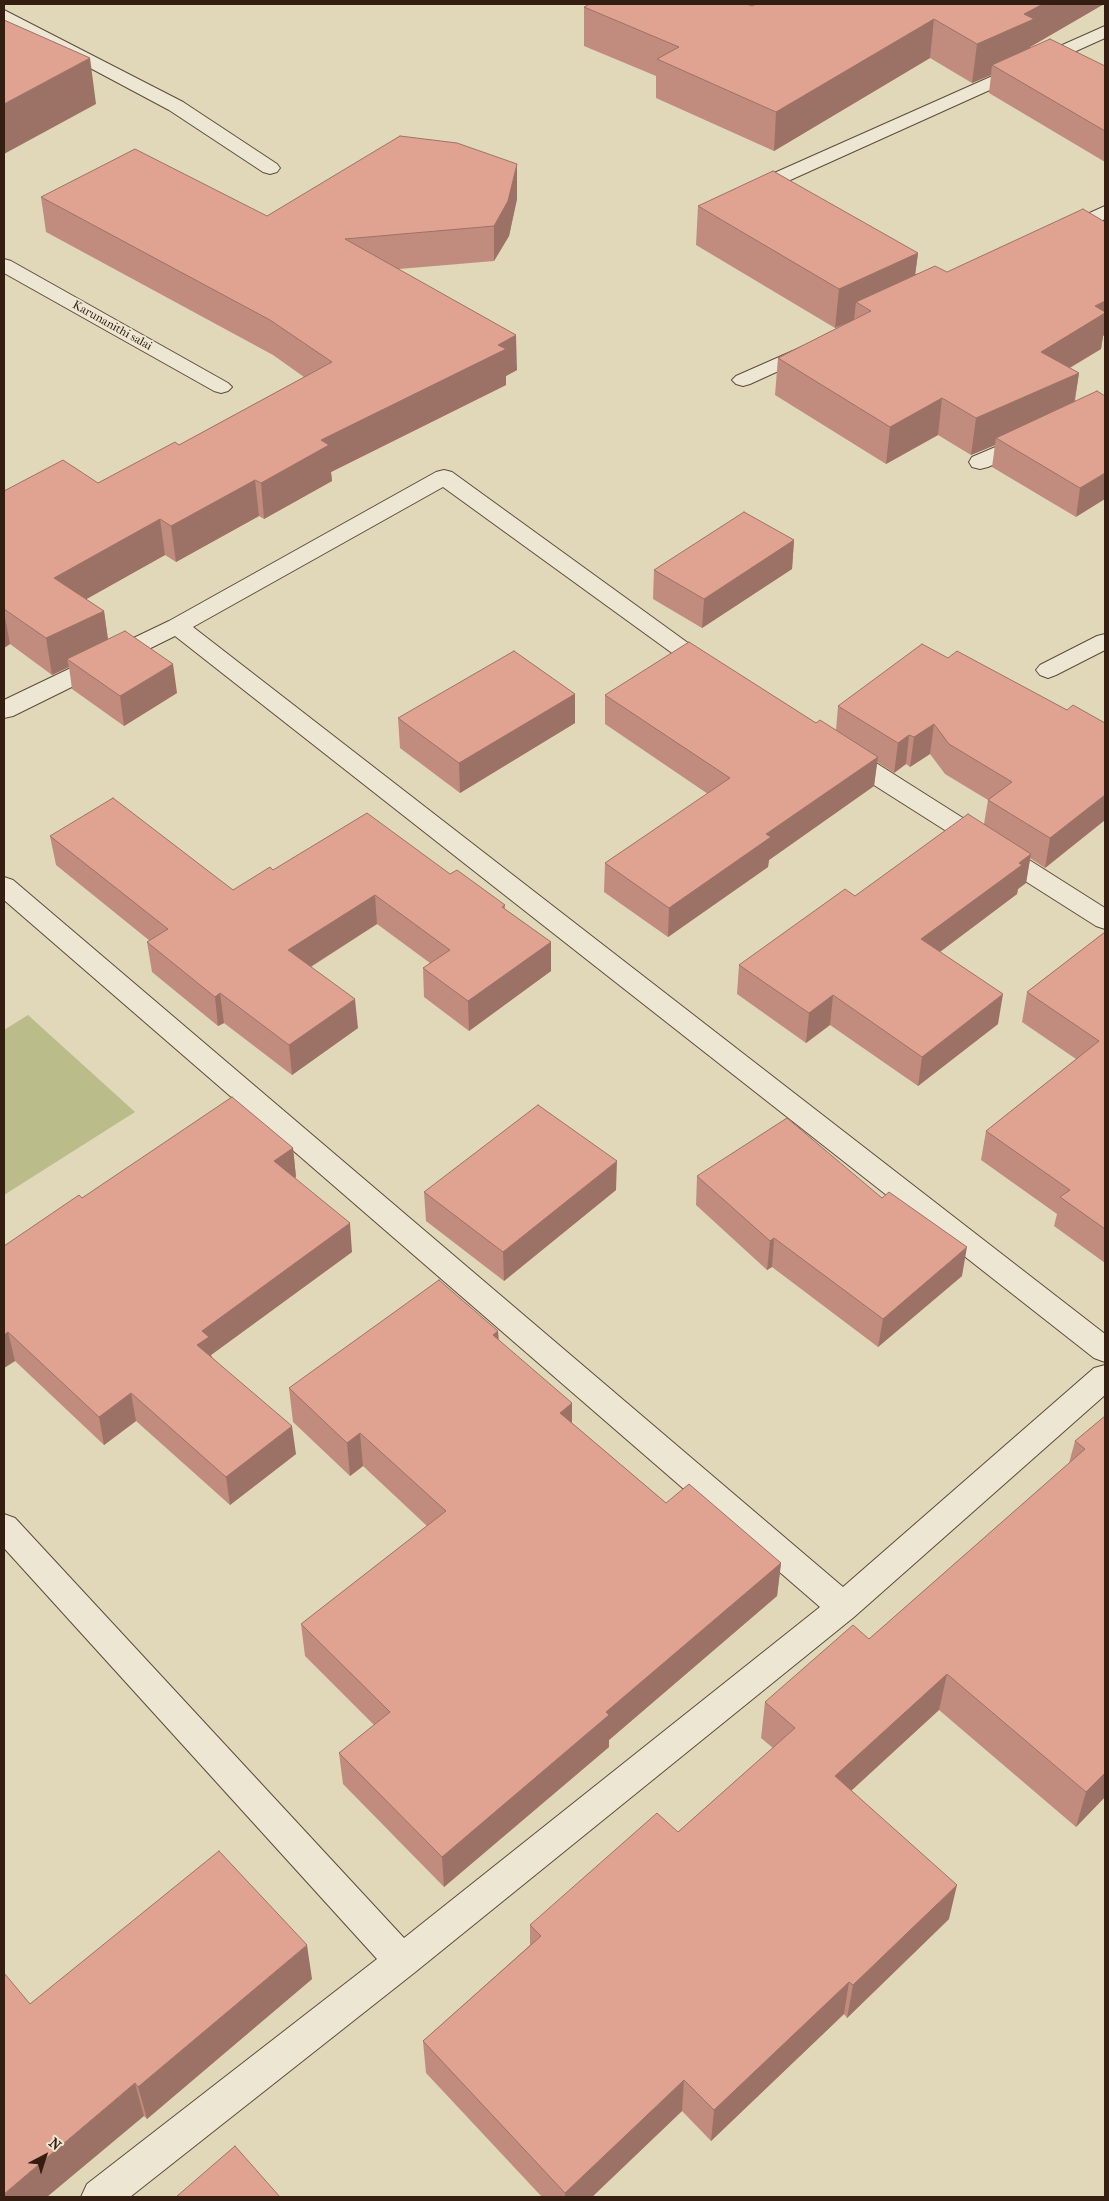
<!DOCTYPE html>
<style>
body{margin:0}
#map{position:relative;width:1109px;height:2201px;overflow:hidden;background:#e1d8b9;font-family:"IM FELL French Canon",serif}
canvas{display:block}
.frame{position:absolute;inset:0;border:5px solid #331e11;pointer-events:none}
.north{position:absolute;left:20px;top:2131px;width:50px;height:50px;-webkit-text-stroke:4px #ece6d2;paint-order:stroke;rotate:40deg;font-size:14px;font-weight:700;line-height:20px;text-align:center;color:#331e11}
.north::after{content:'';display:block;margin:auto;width:18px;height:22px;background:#331e11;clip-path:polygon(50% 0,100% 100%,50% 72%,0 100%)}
</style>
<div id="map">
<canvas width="1109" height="2201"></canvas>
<div class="frame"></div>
<div class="north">N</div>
</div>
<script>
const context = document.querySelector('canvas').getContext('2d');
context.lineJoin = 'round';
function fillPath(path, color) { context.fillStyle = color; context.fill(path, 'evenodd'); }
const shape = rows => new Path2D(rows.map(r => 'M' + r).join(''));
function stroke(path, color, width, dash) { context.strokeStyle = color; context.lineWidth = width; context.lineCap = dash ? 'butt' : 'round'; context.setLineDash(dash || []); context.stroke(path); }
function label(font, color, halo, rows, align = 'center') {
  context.font = font + ' "IM FELL French Canon",serif'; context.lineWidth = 4; context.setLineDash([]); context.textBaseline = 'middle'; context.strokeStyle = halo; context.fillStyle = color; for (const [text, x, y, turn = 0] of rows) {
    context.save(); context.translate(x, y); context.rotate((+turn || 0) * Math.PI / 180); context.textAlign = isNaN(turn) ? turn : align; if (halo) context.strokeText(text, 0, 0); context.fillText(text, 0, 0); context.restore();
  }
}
const green = shape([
 [28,1015,135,1112,4,1195,4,1030]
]);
const lane = shape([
 [4,10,183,102,277,164,280,168,277,172,270,174,263,172,169,110,4,22,4,10],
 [4,259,11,261,228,383,232,387,228,391,221,393,214,391,4,273,4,259]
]);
const street = shape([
 [1105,26,1105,38,777,186,770,188,763,186,760,182,763,178,1105,26],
 [1105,206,1105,219,1068,237,1061,239,1054,237,1051,233,1054,229,1105,206],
 [811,343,818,345,821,349,818,353,750,384,743,386,736,384,732,380,736,376,811,343],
 [1026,434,1034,436,1037,441,1034,446,988,467,980,469,972,467,969,462,972,457,1026,434],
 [444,470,452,472,717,664,721,669,717,674,709,677,701,674,443,487,193,627,1105,1334,1105,1362,1094,1358,175,636,13,716,4,718,4,700,169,621,436,472,444,470],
 [1105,634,1105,650,1056,675,1048,678,1040,675,1036,670,1040,665,1097,636,1105,634],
 [845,747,854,749,1105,908,1105,929,1096,926,836,761,833,755,836,749,845,747],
 [4,877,13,880,843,1587,1094,1368,1105,1365,1105,1395,854,1617,414,1973,130,2197,81,2197,87,2184,377,1959,4,1548,4,1514,15,1518,404,1938,820,1607,4,900,4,877]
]);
const wall = shape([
 [1104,4,1030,47,1030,48,1105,66,1105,162,989,93,991,75,972,83,930,58,774,151,656,98,656,76,584,46,584,7],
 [41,197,267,216,517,199,509,236,494,261,399,269,517,370,506,376,506,385,331,472,332,481,264,519,259,516,176,562,165,555,86,599,104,611,108,639,177,693,124,726,72,689,69,667,52,675,10,644,4,648,4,491,98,483,179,445,304,377,273,355,46,232],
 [698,206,918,253,915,274,947,272,1103,336,1101,349,1070,368,1079,373,1075,401,1105,396,1076,517,992,467,995,445,971,455,938,435,886,464,775,395,778,358,845,324,835,328,696,245],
 [794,540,792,569,702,628,653,599,654,570],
 [948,658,1067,710,1105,723,1105,820,1045,868,1030,858,1026,883,1018,889,1017,894,940,952,998,1024,918,1086,830,1025,806,1043,737,994,739,965,855,896,984,824,988,800,945,774,930,754,910,767,906,764,894,773,877,762,874,786,769,860,768,867,668,937,604,892,605,863,708,794,605,724,605,695,816,723,836,730,838,706],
 [575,694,575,723,460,793,400,748,398,718],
 [50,836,233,890,273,870,450,874,505,905,505,909,551,942,551,971,469,1031,424,997,423,968,430,963,377,924,311,967,358,1028,292,1075,224,1023,218,1026,152,972,147,942,150,941,56,865],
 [1105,932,1105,1263,1054,1226,1057,1214,981,1160,986,1131,1076,1059,1022,1022,1027,992],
 [293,1148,296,1177,295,1178,352,1252,211,1355,212,1357,296,1454,230,1505,136,1421,104,1445,15,1361,4,1368,4,1246,82,1198],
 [697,1176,962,1276,878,1347,772,1267,767,1270,696,1205],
 [616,1190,504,1281,426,1221,424,1192],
 [498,1331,499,1340,572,1423,666,1503,781,1563,777,1596,609,1740,609,1747,444,1887,343,1784,339,1753,374,1725,305,1656,301,1624,427,1526,363,1466,350,1476,293,1422,289,1388],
 [1105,1416,1105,1797,1076,1827,939,1710,851,1791,949,1919,847,2018,844,2014,711,2141,682,2111,592,2197,542,2197,426,2073,423,2041,530,1945,530,1925,678,1832,773,1748,761,1738,765,1702,869,1639,1069,1463,1075,1441],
 [312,1979,147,2119,30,2004]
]);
const shadedWall = shape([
 [1043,4,1104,4,1030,47,1029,58,992,65,991,75,972,83,977,44,1024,14],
 [934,19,930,58,774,151,776,112],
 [90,58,96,104,4,154,4,104],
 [517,164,517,199,509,236,494,261,494,226],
 [918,253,913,292,856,302,854,320,835,328,839,289],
 [1105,301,1105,335,1103,336,1101,349,1035,388,1041,352,1095,306],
 [516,335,517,370,506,376,506,385,331,472,332,481,264,519,261,483,321,440],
 [1079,373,1073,410,996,438,995,445,971,455,976,418],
 [942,398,938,435,886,464,890,427],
 [1105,473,1105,499,1076,517,1080,488],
 [255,480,259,516,176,562,171,526],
 [160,519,165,555,60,614,54,578],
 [794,540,792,569,702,628,704,599],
 [104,611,109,647,67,659,69,667,52,675,46,638],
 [4,612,10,644,4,648],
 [173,664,177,693,124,726,120,696],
 [575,694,575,723,460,793,459,763],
 [934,724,930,754,910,767,914,737],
 [909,735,906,764,894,773,898,743],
 [878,757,874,786,769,860,768,867,668,937,669,908,766,834],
 [1105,795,1105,820,1045,868,1050,838],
 [1031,854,1026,883,1018,889,1017,894,917,969,921,939],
 [375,895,377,924,291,979,288,950],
 [551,942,551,971,469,1031,468,1001],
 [220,993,224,1023,218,1026,215,997],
 [1003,994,998,1024,918,1086,922,1057],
 [833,995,830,1025,806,1043,809,1013],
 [355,999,358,1028,292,1075,289,1045],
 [293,1148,296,1177,278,1190,274,1161],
 [617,1161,616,1190,504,1281,503,1252],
 [350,1223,352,1252,211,1355,213,1365,197,1345,202,1331],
 [774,1238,772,1267,767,1270,770,1241],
 [967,1247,962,1276,878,1347,883,1319],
 [498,1331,499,1365,493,1335],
 [8,1332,15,1361,4,1368,4,1335],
 [131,1393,136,1421,104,1445,99,1417],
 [572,1403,572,1437,560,1413],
 [292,1426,296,1454,230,1505,226,1477],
 [360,1433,363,1466,350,1476,347,1443],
 [781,1563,777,1596,609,1740,609,1747,444,1887,442,1857,606,1712],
 [947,1674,939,1710,829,1811,835,1776],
 [1105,1773,1105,1797,1076,1827,1086,1792],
 [957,1885,949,1919,847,2018,853,1985],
 [307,1945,312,1979,147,2119,138,2087],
 [849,1982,844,2014,711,2141,714,2110],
 [684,2080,682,2111,592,2197,565,2197,565,2193],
 [135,2083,144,2116,47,2197,4,2197,4,2194]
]);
const building = shape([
 [590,4,747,4,752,6,756,4,1043,4,1024,14,1034,19,977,44,934,19,776,112,657,59,679,47,584,7,590,4],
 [4,20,90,58,4,104,4,20],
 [1050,39,1105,66,1105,131,992,65,1050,39],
 [400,136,457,143,517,164,508,201,494,226,345,239,516,335,498,345,506,349,321,440,329,445,261,483,255,480,171,526,160,519,54,578,104,611,46,638,4,609,4,491,63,460,98,483,175,442,179,445,332,362,270,320,41,197,135,149,267,216,400,136],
 [773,171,918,253,839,289,698,206,773,171],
 [1083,209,1105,222,1105,301,1095,306,1105,312,1105,313,1041,352,1079,373,976,418,942,398,890,427,778,358,871,311,856,302,935,266,947,272,1083,209],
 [1097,391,1105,396,1105,473,1080,488,996,438,1097,391],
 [744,512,794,540,704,599,654,570,744,512],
 [125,631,173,664,120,696,67,659,125,631],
 [689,642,816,723,820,720,878,757,766,834,771,837,669,908,605,863,730,778,605,695,689,642],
 [922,644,948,658,957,651,1067,710,1073,705,1105,723,1105,795,1050,838,988,800,1012,782,949,744,934,724,914,737,909,735,898,743,838,706,922,644],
 [514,651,575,694,459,763,398,718,514,651],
 [113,798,233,890,270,867,273,870,367,813,450,874,457,870,505,905,502,907,551,942,468,1001,423,968,450,950,375,895,288,950,355,999,289,1045,220,993,215,997,147,942,168,929,50,836,113,798],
 [968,814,1031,854,1019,863,1022,865,921,939,1003,994,922,1057,833,995,809,1013,739,965,845,889,855,896,968,814],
 [1105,932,1105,1229,1060,1197,1070,1190,986,1131,1099,1041,1027,992,1105,932],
 [232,1097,293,1148,274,1161,350,1223,202,1331,209,1337,197,1345,292,1426,226,1477,131,1393,99,1417,8,1332,4,1335,4,1246,79,1195,82,1198,232,1097],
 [538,1105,617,1161,503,1252,424,1192,538,1105],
 [787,1118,882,1198,889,1192,967,1247,883,1319,774,1238,770,1241,697,1176,787,1118],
 [439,1280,498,1331,493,1335,572,1403,560,1413,666,1503,689,1484,781,1563,606,1712,609,1715,442,1857,339,1753,390,1712,301,1624,446,1511,360,1433,347,1443,289,1388,439,1280],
 [1105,1416,1105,1773,1086,1792,947,1674,835,1776,957,1885,853,1985,849,1982,714,2110,684,2080,565,2193,423,2041,541,1936,530,1925,657,1813,678,1832,795,1728,765,1702,853,1625,869,1639,1085,1449,1075,1441,1105,1416],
 [219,1851,307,1945,138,2087,135,2083,4,2194,4,1973,30,2004,219,1851],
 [235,2146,280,2197,176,2197,235,2146]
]);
const farStreetnames = [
 ["Karunanithi salai",112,326,29]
];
fillPath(green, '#babc8a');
stroke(lane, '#5e4c3b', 2);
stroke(street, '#5e4c3b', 2);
fillPath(lane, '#ece6d2');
fillPath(street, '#ece6d2');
fillPath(wall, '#c18c7e');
fillPath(shadedWall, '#9d7266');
fillPath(building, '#e0a392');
stroke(building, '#9d7266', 1);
label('12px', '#331e11', '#ece6d2', farStreetnames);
</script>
